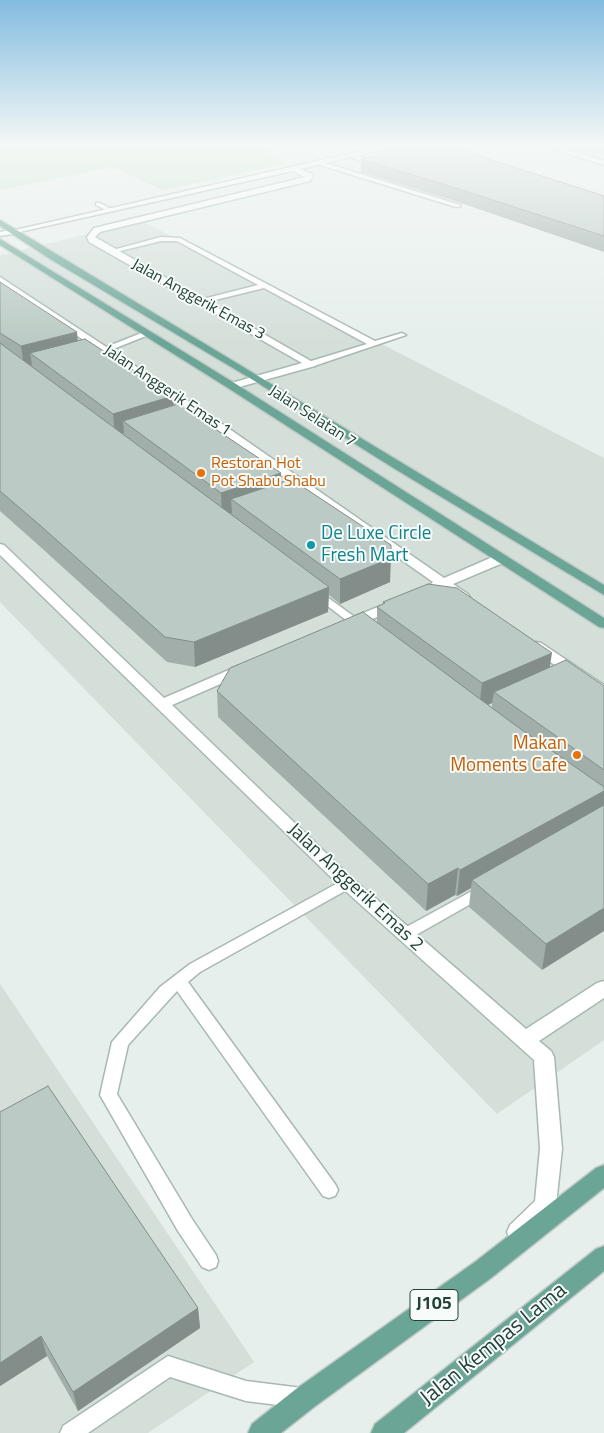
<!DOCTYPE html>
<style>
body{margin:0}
canvas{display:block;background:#e6efeb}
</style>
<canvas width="604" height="1433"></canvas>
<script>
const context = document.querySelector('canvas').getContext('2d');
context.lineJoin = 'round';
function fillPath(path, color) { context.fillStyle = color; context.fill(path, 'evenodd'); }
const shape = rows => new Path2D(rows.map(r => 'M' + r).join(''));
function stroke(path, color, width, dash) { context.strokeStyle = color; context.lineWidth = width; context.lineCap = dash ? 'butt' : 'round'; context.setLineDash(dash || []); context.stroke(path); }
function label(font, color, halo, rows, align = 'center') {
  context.font = font + ' "Titillium Web",sans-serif'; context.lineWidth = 4; context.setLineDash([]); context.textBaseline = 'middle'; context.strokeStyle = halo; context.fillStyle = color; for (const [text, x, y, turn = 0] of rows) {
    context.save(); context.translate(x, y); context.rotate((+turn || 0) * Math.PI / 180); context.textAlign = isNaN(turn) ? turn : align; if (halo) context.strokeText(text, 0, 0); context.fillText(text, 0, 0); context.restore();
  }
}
const built = shape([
 [550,143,604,143,604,160],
 [142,221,604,458,604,1040,497,1114,0,602,0,255],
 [0,984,254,1362,148,1433,0,1433]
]);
const green = shape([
 [0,143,254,143,285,164,163,190,112,167,0,190]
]);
const lane = shape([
 [363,143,372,143,385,149,380,150,363,143],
 [441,143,451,143,429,151,426,149,441,143],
 [534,143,544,143,604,161,604,165,534,143],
 [352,154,377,163,378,164,375,166,350,157,352,154],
 [319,161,460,205,461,206,456,207,317,164,319,161],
 [96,203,100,203,113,210,108,211,96,205,96,203],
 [161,237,180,238,375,341,402,333,406,335,314,366,308,366,308,362,367,344,264,288,199,304,199,300,258,285,177,241,161,241,112,253,109,251,161,237],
 [144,332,151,334,98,355,91,353,144,332],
 [316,589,367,626,369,628,367,630,359,630,312,594,310,592,312,590,316,589],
 [347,878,352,879,354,883,352,887,200,972,188,982,335,1184,338,1190,335,1196,329,1198,323,1196,177,991,128,1045,117,1094,192,1219,216,1255,218,1261,216,1267,209,1270,202,1267,178,1231,100,1095,112,1042,160,987,190,964,347,878],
 [485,884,490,885,492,889,490,893,409,939,404,941,399,939,396,935,399,931,485,884],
 [168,1356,246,1381,302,1388,309,1391,312,1398,309,1405,302,1408,246,1401,170,1377,88,1433,60,1433,63,1426,168,1356]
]);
const street = shape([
 [396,143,410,143,300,169,312,174,313,176,310,181,100,232,95,237,316,364,315,366,232,389,227,386,228,384,302,363,89,242,87,237,94,228,305,177,292,171,15,233,11,231,396,143],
 [0,277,205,412,444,578,495,556,500,555,506,559,505,562,453,584,468,594,470,597,468,600,458,600,442,588,431,589,429,586,433,582,197,416,0,284,0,277],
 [0,544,4,545,164,698,238,666,248,666,250,669,248,672,172,705,353,879,526,1029,597,983,604,981,604,998,539,1041,551,1051,554,1057,562,1149,556,1205,553,1212,526,1239,518,1242,510,1239,507,1232,510,1225,535,1201,540,1149,534,1060,341,887,0,555,0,544],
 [395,600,402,604,400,607,354,627,349,628,342,624,344,621,395,600],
 [536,642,541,643,604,685,604,697,599,695,531,649,529,646,536,642]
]);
const secondary = shape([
 [15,229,19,231,18,233,0,236,0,232,15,229]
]);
const primary = shape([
 [0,220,604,585,604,595,395,469,253,380,50,259,0,226,0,220],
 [0,239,236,384,604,618,604,628,599,627,228,388,0,245,0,239],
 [604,1165,604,1188,491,1278,314,1407,281,1433,248,1433,252,1424,296,1389,475,1262,596,1168,604,1165],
 [604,1246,604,1271,404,1433,371,1433,375,1424,596,1249,604,1246]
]);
const wall = shape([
 [361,159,604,196,604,252,461,203,361,172],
 [0,282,78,341,174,405,281,483,390,582,340,604,329,595,328,612,195,667,167,662,45,551,0,511],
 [383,602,550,667,604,686,604,804,542,970,469,907,471,888,457,896,455,895,426,911,218,717,217,691,377,622,377,607,383,604],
 [492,703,492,707,488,705],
 [0,1112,198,1308,200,1328,78,1411,47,1356,0,1386]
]);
const shadedWall = shape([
 [77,332,79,353,30,353,32,365,24,367,21,346],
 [173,396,175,417,123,421,124,433,115,436,113,414],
 [281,473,281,496,231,499,232,513,222,516,221,493],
 [391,558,390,582,340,604,340,579],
 [329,587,328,612,195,667,194,642],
 [552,653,548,678,494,692,492,703,479,709,482,683],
 [604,791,604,804,602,815,472,880,471,888,457,896,460,870],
 [458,868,455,895,426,911,428,884],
 [604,908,604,931,542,970,546,944],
 [198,1308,200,1328,78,1411,73,1392],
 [41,1336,47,1356,0,1386,0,1363]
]);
const building = shape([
 [421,143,439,143,604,196,604,236,462,190,361,159,421,143],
 [0,282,77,332,21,346,0,333,0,282],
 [85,339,173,396,113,414,30,353,85,339],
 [0,343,329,587,194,642,165,637,42,527,0,491,0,343],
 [178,404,281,473,221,493,123,421,178,404],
 [291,479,391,545,391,558,340,579,231,499,291,479],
 [428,584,457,588,552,653,482,683,377,607,385,603,383,602,428,584],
 [363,612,515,725,604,787,604,791,460,870,458,868,428,884,217,691,230,668,363,612],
 [566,660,604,686,604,770,494,692,566,660],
 [604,805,604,908,546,944,472,880,604,805],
 [48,1086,198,1308,73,1392,41,1336,0,1363,0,1112,48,1086]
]);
const markers = [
 [201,473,5,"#e8710a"],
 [311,545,5,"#0f9aa8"],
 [577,755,5,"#e8710a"]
];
const farStreetnames = [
 ["Jalan Anggerik Emas 3",198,300,29],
 ["Jalan Anggerik Emas 1",167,391,34],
 ["Jalan Selatan 7",312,417,33]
];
const farFoodnames = [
 ["Restoran Hot",211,464],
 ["Pot Shabu Shabu",211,482]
];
const shields = [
 [434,1305,48]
];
const shieldNames = [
 ["J105",434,1305]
];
const cultureNames = [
 ["De Luxe Circle",321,534],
 ["Fresh Mart",321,556]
];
const foodNames = [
 ["Makan",567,744],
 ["Moments Cafe",567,766]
];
const streetNames = [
 ["Jalan Anggerik Emas 2",355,888,43]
];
const nearStreetnames = [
 ["Jalan Kempas Lama",494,1345,-39]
];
fillPath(built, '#d4dfda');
fillPath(green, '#bfe0c8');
stroke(lane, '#a8b8b2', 3);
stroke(street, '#a8b8b2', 3);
stroke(secondary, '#a4bbb3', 3);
stroke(primary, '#c2cac8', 3);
fillPath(lane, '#fff');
fillPath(street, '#fff');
fillPath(secondary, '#fff');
fillPath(primary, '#6aa596');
fillPath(wall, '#a1aea9');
fillPath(shadedWall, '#838d89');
fillPath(building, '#bbcac4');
stroke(building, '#838d89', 1);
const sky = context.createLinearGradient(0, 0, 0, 344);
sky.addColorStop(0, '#84bce0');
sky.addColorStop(0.42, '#f4f8f6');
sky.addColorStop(1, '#f4f8f600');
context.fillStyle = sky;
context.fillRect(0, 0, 604, 344);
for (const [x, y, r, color] of markers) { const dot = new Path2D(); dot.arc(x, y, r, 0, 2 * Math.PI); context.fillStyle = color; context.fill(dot); stroke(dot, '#f7fbf9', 2); }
label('16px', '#24423a', '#f7fbf9', farStreetnames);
label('16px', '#c56008', '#f7fbf9', farFoodnames, 'left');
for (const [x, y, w] of shields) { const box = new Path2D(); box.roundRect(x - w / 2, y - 15.5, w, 31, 4); context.fillStyle = '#f7fbf9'; context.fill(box); stroke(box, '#24423a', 1); }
label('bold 18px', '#24423a', null, shieldNames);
label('19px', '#0d838f', '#f7fbf9', cultureNames, 'left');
label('19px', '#c56008', '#f7fbf9', foodNames, 'right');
label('19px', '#24423a', '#f7fbf9', streetNames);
label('22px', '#24423a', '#f7fbf9', nearStreetnames);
</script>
